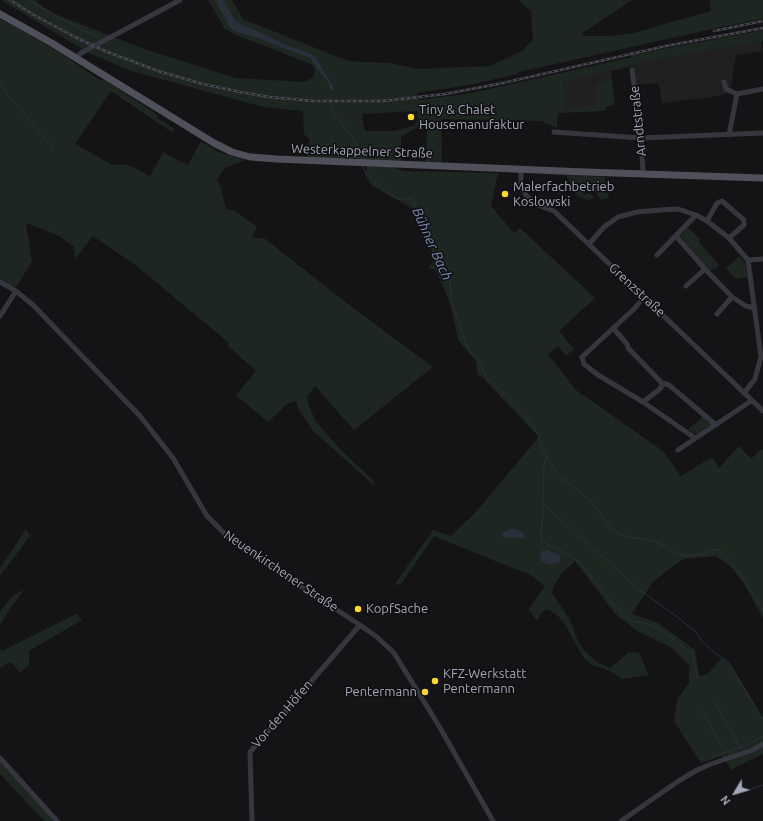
<!DOCTYPE html>
<meta charset="utf-8">
<style>
body{margin:0}
#map{position:relative;width:763px;height:821px;overflow:hidden;background:#141416;font-family:Ubuntu,sans-serif}
canvas{display:block}
.north{position:absolute;left:715px;top:773px;width:40px;height:40px;-webkit-text-stroke:3px #0f0f11;paint-order:stroke;rotate:232deg;font-size:11px;font-weight:700;line-height:16px;text-align:center;color:#a4a7b8}
.north::after{content:'';display:block;margin:auto;width:14px;height:18px;background:#a4a7b8;clip-path:polygon(50% 0,100% 100%,50% 72%,0 100%)}
</style>
<div id="map">
<canvas width="763" height="821"></canvas>
<div class="north">N</div>
</div>
<script>
const context = document.querySelector('canvas').getContext('2d');
context.lineJoin = 'round';
function fillPath(path, color) { context.fillStyle = color; context.fill(path, 'evenodd'); }
const shape = rows => new Path2D(rows.map(r => 'M' + r).join(''));
function stroke(path, color, width, dash) { context.strokeStyle = color; context.lineWidth = width; context.lineCap = dash ? 'butt' : 'round'; context.setLineDash(dash || []); context.stroke(path); }
function label(font, color, halo, rows, align = 'center') {
  context.font = font + ' Ubuntu,sans-serif'; context.lineWidth = 3; context.setLineDash([]); context.textBaseline = 'middle'; context.strokeStyle = halo; context.fillStyle = color; for (const [text, x, y, turn = 0] of rows) {
    context.save(); context.translate(x, y); context.rotate((+turn || 0) * Math.PI / 180); context.textAlign = isNaN(turn) ? turn : align; if (halo) context.strokeText(text, 0, 0); context.fillText(text, 0, 0); context.restore();
  }
}
const built = shape([
 [761,41,762,51,736,55,730,92,719,96,662,103,659,83,636,85,633,64],
 [611,71,612,79,596,84,597,105,566,108,563,82]
]);
const green = shape([
 [1,0,35,0,50,12,144,49,236,78,306,82,313,77,315,71,313,65,236,35,225,29,208,0,232,0,243,19,348,61,389,63,418,69,490,66,522,51,533,40,531,12,519,0,632,0,581,34,584,36,611,36,635,33,668,23,711,11,710,0,763,0,763,19,721,27,519,72,517,74,474,84,417,93,419,100,472,93,632,57,632,55,763,30,763,41,633,64,633,66,563,82,566,108,596,105,595,84,612,79,615,104,606,107,605,111,558,113,557,128,541,121,441,119,442,163,426,162,427,121,401,137,401,162,308,157,309,139,304,134,303,111,263,107,131,71,89,53],
 [417,111,418,120,413,126,394,131,365,131,362,114],
 [0,19,12,25,59,52,101,81,103,79,158,115,157,117,175,129,173,133,111,91,75,144,112,165,128,165,150,176,163,152,188,165,201,141,218,152,245,160,225,168,216,180,220,184,226,209,234,210,257,227,252,238,264,238,348,304,433,367,354,430,315,386,307,397,309,407,317,423,342,451,373,480,376,487,312,430,299,410,296,401,287,404,268,422,236,395,256,371,228,346,229,343,134,264,93,236,75,259,74,247,59,236,27,223,26,224,32,261,17,286,14,287,0,279],
 [367,166,391,167,404,171,498,173,491,206,514,233,520,228,595,298,559,331,574,349,566,356,558,346,548,354,576,390,663,451,681,476,712,457,719,468,739,446,751,459,761,449,763,450,763,618,743,582,729,565,715,556,684,559,677,563,653,582,632,614,658,623,695,650,699,676,708,674,722,657,733,668,763,719,763,754,730,770,729,765,721,756,701,763,674,721,677,700,689,683,689,665,672,648,639,632,616,615,575,561,562,573,554,586,552,593,570,620,577,639,584,650,597,662,610,668,629,652,639,653,649,675,622,679,608,670,592,665,583,657,565,625,559,617,549,610,544,610,537,620,528,610,545,586,529,574,490,559,434,536,401,584,394,585,433,530,451,536,473,515,539,437,483,378,477,374,476,361,459,341,449,301,436,270,429,268,434,260,429,239,425,229,415,210,371,185,365,174],
 [544,550,548,550,557,554,556,564,547,564,542,562],
 [566,175,604,177,609,198,601,200,595,191,591,191,589,187,582,189,584,195,589,193,593,196,593,199,588,200,577,196],
 [688,228,700,239,699,242,719,265,714,269,713,268,710,271,680,236],
 [740,256,745,263,748,279,746,277,735,279,726,268],
 [703,417,712,424,698,433,694,433,688,429],
 [26,529,30,536,0,576,0,568],
 [25,590,19,596,0,625,0,612,13,595],
 [76,614,82,620,29,651,29,665,20,673,11,662,0,668,0,648,2,651],
 [0,758,57,821,44,821,0,774]
]);
const water = shape([
 [216,0,223,0,235,20,242,25,262,33,283,44,311,54,318,61,333,86,333,90,330,90,329,84,310,58,260,39,234,31,228,24],
 [513,529,520,531,524,534,524,537,523,539,511,537,505,538,501,536,504,532],
 [544,550,548,550,559,555,560,558,559,563,552,564,547,564,542,562,540,557,542,551]
]);
const stream = shape([
 [28,0,80,29,101,38],
 [0,83,6,93,54,149],
 [332,108,334,114,354,139,362,159],
 [363,166,365,172,386,192,399,199,410,199,414,203,420,217,427,226,432,237,434,255,446,273,450,281,451,300,468,349,480,362,487,378,502,391,531,423,538,435,543,450,557,474,591,501,611,528,621,535,630,537,655,541,675,553,688,556,704,554,711,549,719,550,729,560,746,582,763,611],
 [546,458,544,466,543,504,641,591,676,616,696,632,701,640,714,652,729,663,763,719],
 [543,505,541,541,569,555,578,561,611,601,629,619,633,621,651,625,672,638,688,651,693,656,698,680],
 [715,702,740,748],
 [701,708,725,752],
 [711,757,745,746,763,737],
 [735,795,763,785]
]);
const minor = shape([
 [76,58,81,53,180,0],
 [632,70,641,138,643,173],
 [724,82,726,89,737,94,763,89],
 [554,132,641,138,763,133],
 [729,135,737,94],
 [521,169,521,186,526,195,535,204,554,211,763,411],
 [707,221,717,203,722,201,744,220,744,225,729,238],
 [676,236,705,269,732,297,746,306,754,308],
 [589,244,604,227,618,217,637,212,661,210,678,209,696,215,707,221,729,238,748,260,761,357,755,379,744,393],
 [657,255,696,215],
 [748,260,763,259],
 [0,282,16,291,33,305,140,416,173,458,207,516,223,532,239,546,360,625,377,637,394,653,439,726,493,821],
 [686,286,705,269],
 [644,297,634,309,582,357,584,364,598,375,643,402,695,438],
 [717,314,732,297],
 [0,316,16,291],
 [613,328,627,344,628,348,662,383,669,385,716,425],
 [643,402,661,388,662,383],
 [678,450,751,401],
 [0,758,57,821],
 [252,821,250,752,360,625],
 [621,821,677,782,697,770,711,764,753,750,763,744]
]);
const major = shape([
 [0,14,50,42,214,143,232,152,250,157,277,159,585,172,762,178]
]);
const rail = shape([
 [10,0,34,15,75,37,105,51,158,71,203,84,240,92,269,97,314,101,383,101,445,94,503,83,666,46,763,28],
 [714,31,763,21]
]);
const markers = [
 [411,117,4,"#ffd922"],
 [505,194,4,"#ffd922"],
 [358,609,4,"#ffd922"],
 [435,681,4,"#ffd922"],
 [425,692,4,"#ffd922"]
];
const poiNames = [
 ["Tiny & Chalet",419,110],
 ["Housemanufaktur",419,125],
 ["Malerfachbetrieb",513,187],
 ["Koslowski",513,202],
 ["KopfSache",366,609],
 ["KFZ-Werkstatt",443,674],
 ["Pentermann",443,689],
 ["Pentermann",417,692,"right"]
];
const streetNames = [
 ["Arndtstraße",638,121,-96],
 ["Westerkappelner Straße",362,151,2],
 ["Grenzstraße",637,290,43],
 ["Neuenkirchener Straße",281,571,34],
 ["Vor den Höfen",282,714,-49]
];
const waterNames = [
 ["Bühner Bach",432,244,66]
];
fillPath(built, '#202023');
fillPath(green, '#1d2620');
fillPath(water, '#29303b');
stroke(stream, '#29303b', 1);
stroke(minor, '#36363e', 5);
stroke(major, '#50505a', 7);
stroke(rail, '#494a52', 2.5);
stroke(rail, '#0f0f11', 1, [3]);
for (const [x, y, r, color] of markers) { const dot = new Path2D(); dot.arc(x, y, r, 0, 2 * Math.PI); context.fillStyle = color; context.fill(dot); stroke(dot, '#0f0f11', 1.5); }
label('13px', '#a4a7b8', '#0f0f11', poiNames, 'left');
label('13px', '#a4a7b8', '#0f0f11', streetNames);
label('italic 14px', '#778eb6', '#0f0f11', waterNames);
</script>
